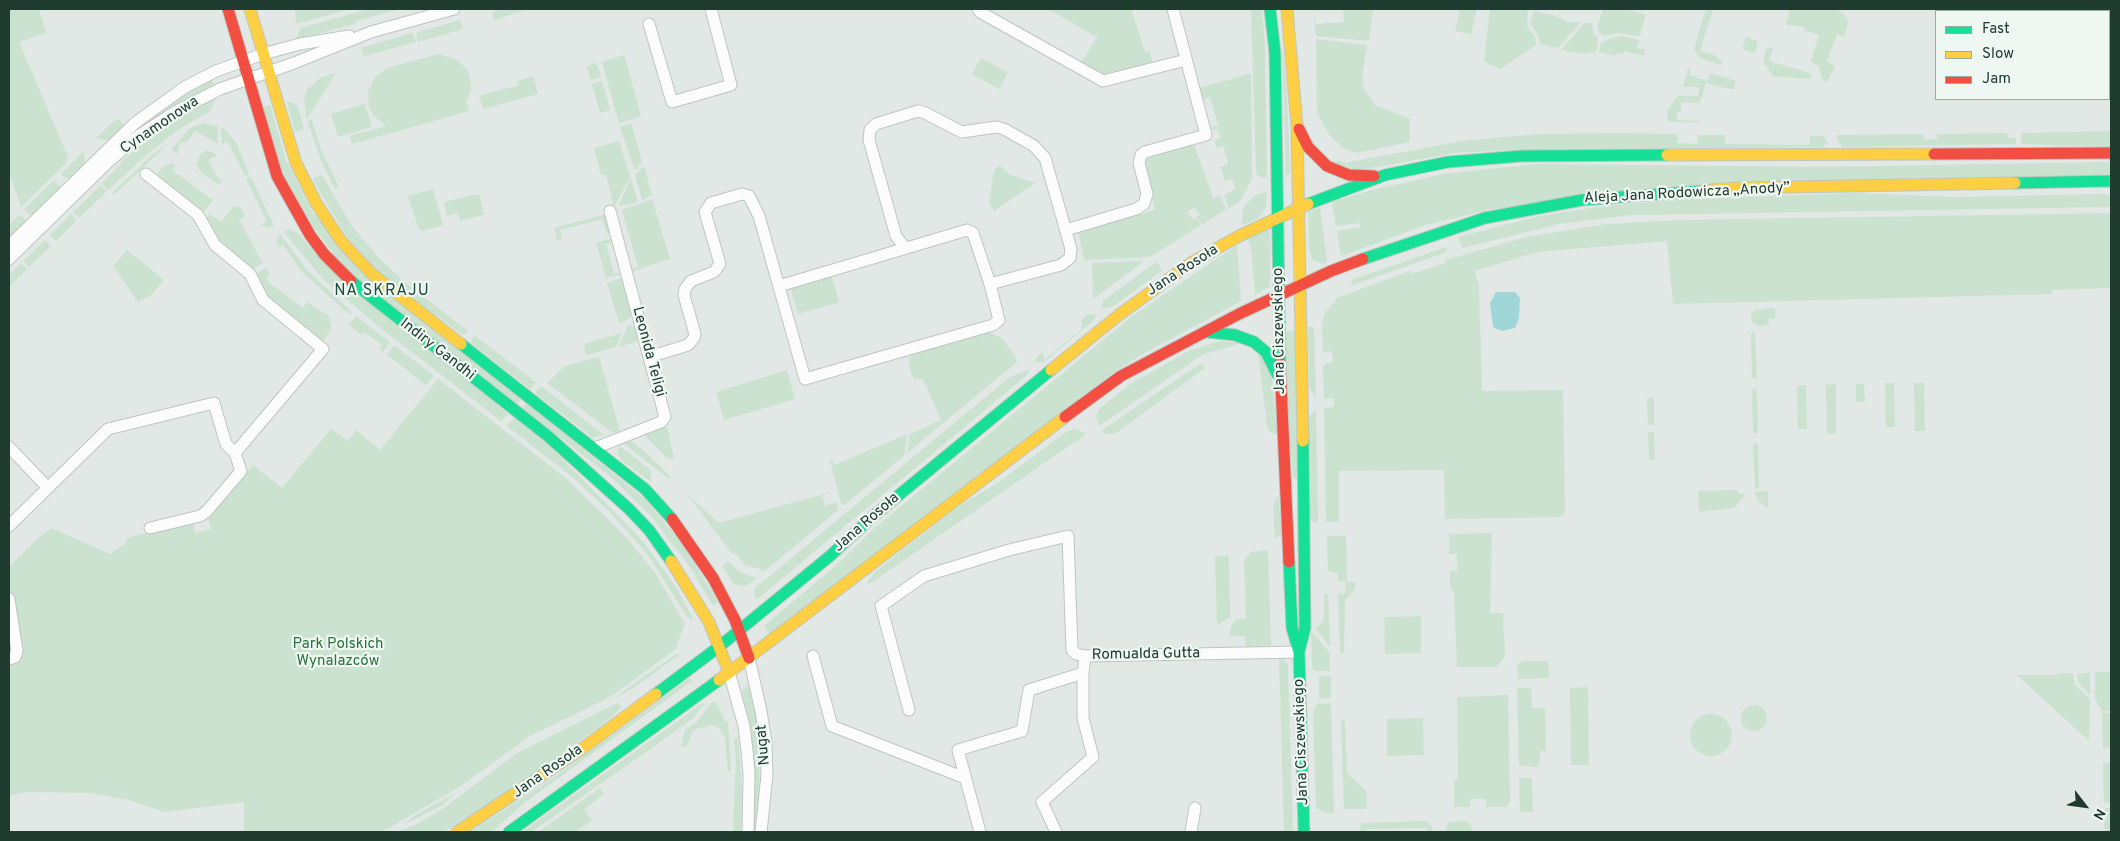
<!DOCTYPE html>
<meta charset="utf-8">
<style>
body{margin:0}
#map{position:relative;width:2120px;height:841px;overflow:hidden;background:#e2e8e5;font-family:Overpass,sans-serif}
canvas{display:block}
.frame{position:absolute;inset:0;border:10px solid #203b30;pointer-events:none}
.legend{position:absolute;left:1935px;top:10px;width:175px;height:90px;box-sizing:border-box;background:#eff7f2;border:1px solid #9caca4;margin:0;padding:6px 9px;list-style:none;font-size:15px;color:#203b30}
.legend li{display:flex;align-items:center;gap:10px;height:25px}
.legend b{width:25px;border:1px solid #9caca4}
.north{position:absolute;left:2060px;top:781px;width:50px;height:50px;-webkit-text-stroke:4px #eff7f2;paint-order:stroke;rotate:120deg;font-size:14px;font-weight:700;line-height:20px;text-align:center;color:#203b30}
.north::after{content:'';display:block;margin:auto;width:18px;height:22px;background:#203b30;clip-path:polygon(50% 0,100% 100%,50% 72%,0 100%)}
</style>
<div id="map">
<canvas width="2120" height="841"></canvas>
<div class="frame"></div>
<ul class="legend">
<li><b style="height:6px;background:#16e098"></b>Fast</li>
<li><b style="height:6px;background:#ffcf43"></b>Slow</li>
<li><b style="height:6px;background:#f24e42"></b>Jam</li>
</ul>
<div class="north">N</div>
</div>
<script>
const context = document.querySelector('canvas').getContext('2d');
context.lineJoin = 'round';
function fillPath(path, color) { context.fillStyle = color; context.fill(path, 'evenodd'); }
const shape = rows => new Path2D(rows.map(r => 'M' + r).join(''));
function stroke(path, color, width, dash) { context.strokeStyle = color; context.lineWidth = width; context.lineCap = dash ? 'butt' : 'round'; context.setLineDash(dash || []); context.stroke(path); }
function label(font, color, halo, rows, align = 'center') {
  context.font = font + ' Overpass,sans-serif'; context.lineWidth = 4.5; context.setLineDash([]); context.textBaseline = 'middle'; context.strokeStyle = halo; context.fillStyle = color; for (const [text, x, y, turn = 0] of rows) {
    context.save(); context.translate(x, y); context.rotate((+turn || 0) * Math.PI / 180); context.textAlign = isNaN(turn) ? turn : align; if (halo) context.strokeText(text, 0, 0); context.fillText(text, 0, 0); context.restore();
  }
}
const green = shape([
 [9,9,39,9,46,33,19,42,68,157,66,163,21,207,9,173],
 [295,9,350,9,296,24],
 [370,9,401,9,355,21,355,24,296,39,300,29,304,27],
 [497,9,522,9,523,11,494,20,492,14],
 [1048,9,1131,9,1145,52,1150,51,1152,61,1149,65,1148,63,1110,75,1106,78,1081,63,1097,37],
 [1251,9,1262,9,1265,43,1267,177,1265,178,1258,176,1256,172],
 [1313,9,1316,24,1344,22,1343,9,1373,9,1369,41,1316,36],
 [1460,9,1477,9,1471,34,1455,31],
 [1490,9,1528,9,1527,26,1535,37,1536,45,1500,69,1485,62,1484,60],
 [1603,9,1622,9,1646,14,1640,35,1638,36,1617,33,1606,36,1600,34,1597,27],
 [1706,9,1713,9,1700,51,1717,56,1716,58,1722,60,1721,65,1700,58,1694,49],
 [1783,9,1837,9,1847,18,1848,24,1844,37,1837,34,1827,61,1835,66,1827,83,1822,78,1819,67,1811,61,1819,35,1804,30,1805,27,1786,25,1790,11],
 [1953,9,2019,9,2018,11,1951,11],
 [1534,11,1553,15,1568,22,1581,22,1558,48,1540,44,1538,36,1530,23],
 [460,20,463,29,418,42,416,33],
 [1584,23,1592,23,1594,34,1598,38,1596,51,1584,54,1561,50],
 [412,33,416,42,364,56,361,48],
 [1619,36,1639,40,1637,48,1645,50,1644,56,1624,51,1623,54,1617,53,1615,56,1599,52,1601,42],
 [1746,37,1758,41,1755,53,1742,49],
 [1282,38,1287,94,1290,174,1286,175],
 [1316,39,1367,45,1362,77,1364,89,1375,105,1410,119,1410,142,1356,153,1345,149,1330,136,1317,113],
 [1767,47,1773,48,1769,61,1809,73,1812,76,1810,79,1773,76,1763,62],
 [439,54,457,60,467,69,471,82,471,90,466,103,469,111,352,144,350,136,386,126,373,115,369,107,368,91,375,77,387,68],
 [624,55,641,116,619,123,602,62],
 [981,58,1008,73,999,89,972,74],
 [596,62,601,77,591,80,587,67],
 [1691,68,1689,75,1707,81,1710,73,1736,81,1733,90,1706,83,1700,103,1681,102,1681,112,1677,112,1677,120,1701,121,1701,122,1668,122,1667,111,1678,96,1698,96,1699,87,1683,87,1688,69],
 [336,73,307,119,304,100,307,90,320,78],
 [1249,74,1251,74,1252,179,1240,201,1229,208,1224,195,1235,189,1232,179,1225,181,1221,167,1228,163,1223,146,1216,148,1215,140,1221,138,1218,129,1213,130,1212,127,1218,125,1210,97,1202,99,1199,88],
 [533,76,538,94,483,109,479,96,519,85,518,81],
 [212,79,214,85,167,110,115,152,139,125,168,105],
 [602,81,610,110,600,113,592,84],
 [217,97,210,111,178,130,151,151,108,190,102,183,121,164,121,162,157,131,178,117],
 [287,102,292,102,298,107,304,129,295,132],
 [365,104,372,127,338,137,331,114],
 [270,105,286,160,313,213,521,398,517,404,368,290,335,256,313,226,285,177,274,149,262,107],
 [311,118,322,152,339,187,335,189,320,158,308,123],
 [119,119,124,125,108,141,96,138,115,120],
 [203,123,218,126,218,144,195,131,187,142,179,143,178,154,171,150,190,128],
 [629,124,632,126,642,161,635,171,620,127],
 [221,127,226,130,236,143,249,174,245,176,228,142,222,144],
 [2111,131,2111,147,2021,144,2021,133],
 [1616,133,1677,134,1677,143,1697,144,1698,135,1725,135,1725,144,1810,145,1810,136,1823,136,1828,142,1823,147,1512,150,1454,153,1361,170,1353,169,1335,162,1338,160,1344,163,1463,141,1537,134],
 [2007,133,2008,138,2016,138,2016,144,1843,147,1837,140,1837,135,1923,134,1925,140,1937,139,1937,134],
 [619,141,630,177,614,207,606,175,601,175,594,148],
 [169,143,114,195,112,193,152,155],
 [1194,144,1213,198,1220,196,1226,209,1202,225,1197,217,1200,215,1194,207,1187,212,1193,220,1196,218,1201,225,1150,257,1084,260,1078,230,1082,231,1155,210,1144,162,1145,159],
 [207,150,218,155,208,160,219,179,223,180,219,185,200,171,197,164,200,155],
 [84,151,85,165,70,178,65,178,61,174],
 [2111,162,2111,174,1492,209,1426,225,1341,256,1337,231,1360,227,1360,223,1336,226,1332,202,1372,190,1444,174,1535,164,1820,167],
 [172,163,175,164,173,171,213,200,202,214,157,179,158,172,164,166],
 [999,165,1011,175,1035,183,994,211,989,202,994,171],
 [644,166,652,195,642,200,635,175],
 [322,175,352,226,378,257,401,279,468,331,465,334,463,335,382,276,347,237,318,189,313,179],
 [251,177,274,226,267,228,261,225,267,221,246,179],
 [631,178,638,202,618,206],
 [54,180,59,185,58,191,32,216,24,209],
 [101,185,107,191,79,218,73,212],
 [433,189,443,225,422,231,419,229,408,196],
 [1267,192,1266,206,1263,213,1257,219,1242,225,1243,208,1255,195],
 [1855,193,1955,197,2104,194,2111,196,2111,207,1631,215,1559,224,1462,248,1458,237,1540,216,1604,206,1690,199],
 [479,194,484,215,460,221,458,213,447,216,444,202],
 [652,199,670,259,630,272,630,270,638,267,622,210],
 [234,206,241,207,245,216,239,220,263,263,251,270,216,242,204,221,210,214,221,222],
 [1320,207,1327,262,1324,264,1313,260,1309,250,1308,212],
 [2111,213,2111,288,2053,290,2052,294,1673,304,1667,241,1537,252,1475,271,1479,287,1482,391,1563,390,1565,509,1564,514,1559,517,1445,519,1444,470,1339,471,1339,518,1338,522,1326,522,1324,408,1334,407,1334,398,1324,399,1323,365,1333,362,1332,351,1323,352,1322,325,1325,313,1337,298,1410,271,1411,274,1446,263,1445,260,1527,237,1607,224,1680,220],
 [71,214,77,220,56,241,50,235],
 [607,214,612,233,607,234,602,219,560,230,562,240,557,241,554,228],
 [18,216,22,216,27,221,9,238,9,225],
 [1270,228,1270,286,1255,295,1251,247,1247,239],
 [289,229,298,233,307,243,508,414,501,421,377,325,323,279,284,232],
 [280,234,308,271,352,312,349,314,302,272,283,245,279,247,276,241],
 [613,238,614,242,606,244,614,274,623,272,623,274,606,278,596,243],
 [45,240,51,246,29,267,23,261],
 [1237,245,1241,301,1141,355,1116,371,770,636,764,626,840,562,876,527,1132,316],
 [1446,247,1447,252,1352,285,1351,280],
 [127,250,164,280,150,296,138,302,113,266],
 [1142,261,1143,262,1093,299,1092,263],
 [1156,262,1163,270,1112,307,1101,308,1103,301],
 [21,263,27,269,9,287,9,275],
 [265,268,270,273,266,280,303,308,307,302,329,316,331,329,324,340,317,339,267,299,255,275],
 [831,274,839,302,798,314,790,286],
 [624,277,633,313,629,319,619,323,607,283],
 [1775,308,1775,318,1768,319,1769,325,1757,326,1751,321,1751,315,1755,310],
 [1089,314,1096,315,1093,321,1045,361,1036,363,1036,358,1043,351,1044,360,1082,329,1082,319],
 [356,316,390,342,383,352,379,349,382,345,364,332,361,335,349,325],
 [628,325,636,327,641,340,619,347],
 [1312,326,1314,328,1316,397,1309,388,1308,327],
 [1296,330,1297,478,1293,478,1287,402,1285,332],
 [988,332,1003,339,1016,357,1017,362,907,453,910,434,941,420,923,379,915,379,911,373,909,361,911,355],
 [1753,332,1755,334,1757,377,1755,379,1752,377,1751,334],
 [622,333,616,347,586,355,584,344],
 [474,335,536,382,530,389,471,343],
 [1219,341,1241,343,1202,355,1099,426,1096,416,1099,409,1130,384,1189,351],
 [394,345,434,376,426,385,387,355],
 [1258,352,1272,377,1277,434,1271,433,1267,426],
 [599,357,620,431,613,433,547,383,565,366],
 [1201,363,1205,368,1116,433,1106,434,1101,431],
 [1030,369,1027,375,761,596,755,599,754,589,1010,377],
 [787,370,795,399,724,420,716,392],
 [438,379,568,480,628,539,655,573,685,624,676,646,677,648,610,697,530,736,459,787,382,832,244,832,244,802,165,812,129,800,90,793,29,792,11,795,9,798,9,663,21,660,9,584,9,567,37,539,52,528,110,554,126,543,127,538,189,521,193,522,195,533,211,529,208,518,253,465,282,488,331,429,348,441,356,430,380,450],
 [1885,383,1894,383,1895,427,1886,427],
 [1914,383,1924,383,1925,431,1915,431],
 [1836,384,1836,433,1827,434,1826,385],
 [1856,384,1864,384,1865,402,1856,402],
 [1806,385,1807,429,1798,429,1797,386],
 [541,386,604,435,592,437,535,393],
 [1754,388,1757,390,1758,431,1756,434,1753,432,1752,390],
 [1647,398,1654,398,1654,425,1648,425],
 [527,403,646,500,684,546,718,602,713,606,690,567,651,516,611,477,522,408],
 [1316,409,1318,522,1313,522,1310,521,1309,417],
 [514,418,546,442,642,540,674,584,694,620,688,618,648,555,609,511,571,476,507,426],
 [667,427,674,458,672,459,667,458,646,437,649,431],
 [1076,429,1086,434,868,585,867,583,875,572,955,509,999,482,1066,432],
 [1654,432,1655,460,1649,460,1648,433],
 [907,434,904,456,844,505,841,504,830,460,832,459,834,464,837,464],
 [629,440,643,450,671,477,669,479,622,442],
 [1756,443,1758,445,1759,488,1755,488,1753,445],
 [619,446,651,470,651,482,621,460,618,454],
 [1738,490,1738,493,1744,494,1744,496,1734,508,1699,512,1698,491],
 [1768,491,1768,508,1758,501,1755,492],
 [831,492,822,496,825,506,837,502,838,510,767,569,761,572,761,569,745,565,735,553,732,554,687,494,719,523],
 [1278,495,1282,534,1275,539,1273,506],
 [1492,533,1490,613,1503,613,1505,657,1496,667,1457,667,1454,592,1450,587,1450,571,1457,571,1457,554,1449,554,1449,534],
 [1327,536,1346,536,1347,582,1355,582,1355,589,1345,600,1344,653,1340,653,1338,594,1345,594,1345,581,1338,581,1338,573,1328,571],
 [1268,550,1271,645,1246,647,1245,636,1229,636,1232,624,1238,619,1246,619,1244,560,1251,552],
 [1229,555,1230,617,1217,625,1215,556],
 [729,562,740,572,756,578,747,586,734,585,723,567,725,563],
 [1324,594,1328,594,1330,647,1316,629,1324,620],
 [1421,616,1421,653,1385,654,1384,617],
 [1311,631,1330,653,1330,671,1315,671,1312,667],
 [676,654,679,655,635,687,610,701],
 [1279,656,1285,660,1288,665,1293,832,1284,832],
 [1523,661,1548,661,1549,678,1518,679,1517,664],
 [2095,672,2111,672,2111,711,2102,711,2095,699],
 [2057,673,2073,673,2075,685,2090,699,2089,741,2017,675,2057,675],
 [2090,673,2090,693,2089,694,2078,682,2077,674],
 [1319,676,1331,676,1331,698,1319,699],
 [690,678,692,681,524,803,492,832,470,832,556,776],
 [750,685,758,728,760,757,757,832,754,832,754,754,742,690],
 [1588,687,1589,765,1571,765,1570,688],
 [1517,688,1531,688,1532,708,1545,708,1546,751,1540,751,1540,761,1537,767,1519,765],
 [1508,695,1510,801,1507,807,1486,807,1486,799,1470,799,1470,807,1454,807,1454,781,1458,778,1457,697],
 [712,702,716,702,725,721,728,722,731,771,728,771,725,738,720,729,712,725,693,730,687,746,681,747,685,730,696,723],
 [617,703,622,707,607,721,535,774,449,829,442,832,397,832,415,825,444,808,517,753],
 [703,703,704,704,693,718,649,750,537,828,531,832,522,832],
 [1331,703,1334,813,1324,813,1316,807,1313,712,1317,704],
 '1741 718a13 13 0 1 1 26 0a13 13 0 1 1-26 0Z',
 [2102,713,2111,713,2111,748,2103,749],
 '1690 735a21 21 0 1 1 42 0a21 21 0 1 1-42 0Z',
 [1423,718,1424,755,1387,756,1387,719],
 [1341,721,1345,721,1347,773,1367,792,1367,809,1344,809],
 [738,737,742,788,741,829,741,832,733,832,736,759,734,740],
 [2103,763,2111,763,2111,803,2104,803],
 [1519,778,1532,778,1533,812,1520,812],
 [600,788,604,794,584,810,592,820,575,832,538,832],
 [457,792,441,806,403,825,414,816],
 [2105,808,2111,808,2111,832,2106,832,2104,828],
 [1427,821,1432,827,1432,832,1427,832,1426,828,1367,829,1366,832,1360,832,1360,826,1362,823],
 [1467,821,1472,827,1472,832,1444,832,1449,822]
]);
const water = shape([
 [1496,292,1515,292,1520,298,1519,318,1515,328,1502,331,1493,327,1490,303]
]);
const street = shape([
 [978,9,980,12,1103,81,1186,60],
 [649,24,672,102,731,85,711,9],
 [146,174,198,215,215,245,250,274,263,300,323,349,235,453],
 [1066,230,1136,209,1144,204,1147,194,1139,163,1141,155,1145,152,1206,135,1173,9],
 [9,246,135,123,185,87,216,71,263,54,300,44,349,36],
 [9,259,108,162,141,134,175,112,220,89,294,63,371,32,454,9],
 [779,286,967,230,973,233,990,284,1061,265,1070,258,1071,249,1045,158,1034,146,1004,129,996,127,962,132,923,112,918,111,876,124,870,130,869,140,896,236,905,248],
 [649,357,688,345,694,338,695,334,684,295,685,289,691,281,714,272,720,264,705,212,711,203,742,194,749,196,759,216,805,379,993,325,999,320,990,284],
 [9,447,48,488],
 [595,448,661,422,665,417,610,211],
 [9,526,108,429,214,403,226,444,235,453,241,471,206,512,200,516,150,528],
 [9,599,17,651,15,657,9,659],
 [813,656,832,726,965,778],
 [749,658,761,711,766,743,767,775,761,832],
 [729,672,744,726,747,750,749,775,748,832],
 [909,710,881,606,924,576,1009,550,1068,536,1072,650,1076,654,1085,656],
 [980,832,958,750,1022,731,1029,690,1083,673,1085,656,1299,652],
 [1056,832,1042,802,1093,757,1083,718,1083,673],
 [1191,832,1195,808]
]);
const fast = shape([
 [1270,9,1275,53,1280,363],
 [2015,183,2111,181],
 [1308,204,1385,175,1448,162,1522,156,1667,155],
 [1363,259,1485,218,1582,200,1702,191],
 [351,281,549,437,629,509,649,530,671,561],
 [1207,332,1235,335,1254,342,1266,352,1277,374],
 [461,344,645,489,672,519],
 [1289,562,1292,628,1299,652,1304,832],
 [1299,652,1305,628,1303,441],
 [656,694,720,646,830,556,871,518,1051,370],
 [509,832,719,680]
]);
const slow = shape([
 [250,9,296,163,316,203,341,241,371,273,461,344],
 [1287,9,1297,125,1303,441],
 [1667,155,1934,154],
 [1702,191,1735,188,2015,183],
 [1051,370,1120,314,1191,263,1239,236,1308,204],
 [671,561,709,622,729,672],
 [719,680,1065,417],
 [457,832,583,748,656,694]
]);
const jam = shape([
 [228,9,277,176,310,235,324,254,351,281],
 [1299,129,1308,147,1327,166,1349,175,1374,176],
 [1934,154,2111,153],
 [1280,363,1289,562],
 [1065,417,1121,376,1239,314,1331,271,1363,259],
 [672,519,713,578,735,620,749,658]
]);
const streetNames = [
 ["Cynamonowa",160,126,-34],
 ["Aleja Jana Rodowicza „Anody”",1687,194,-3],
 ["Jana Rosoła",1183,271,-33],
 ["Jana Ciszewskiego",1280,331,-91],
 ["Indiry Gandhi",437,350,38],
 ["Leonida Teligi",648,352,75],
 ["Jana Rosoła",867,523,-41],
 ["Romualda Gutta",1146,655,-1],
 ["Jana Ciszewskiego",1302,742,-92],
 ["Nugat",764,745,-95],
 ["Jana Rosoła",548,772,-35]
];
const parkNames = [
 ["Park Polskich",338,645],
 ["Wynalazców",338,662]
];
const neighbourhoodNames = [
 ["NA SKRAJU",382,292]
];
fillPath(green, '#cae2cf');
fillPath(water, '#a1d6d8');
stroke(street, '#bfc5c2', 13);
stroke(fast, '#bec6c2', 13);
stroke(slow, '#bec6c2', 13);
stroke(jam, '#bec6c2', 13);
stroke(street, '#fbfcfb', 11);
stroke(fast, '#16e098', 11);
stroke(slow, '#ffcf43', 11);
stroke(jam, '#f24e42', 11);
label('15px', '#203b30', '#eff7f2', streetNames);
label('15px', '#29733d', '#eff7f2', parkNames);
context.letterSpacing = '1px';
label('16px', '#1b4d3b', '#eff7f2', neighbourhoodNames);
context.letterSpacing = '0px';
</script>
